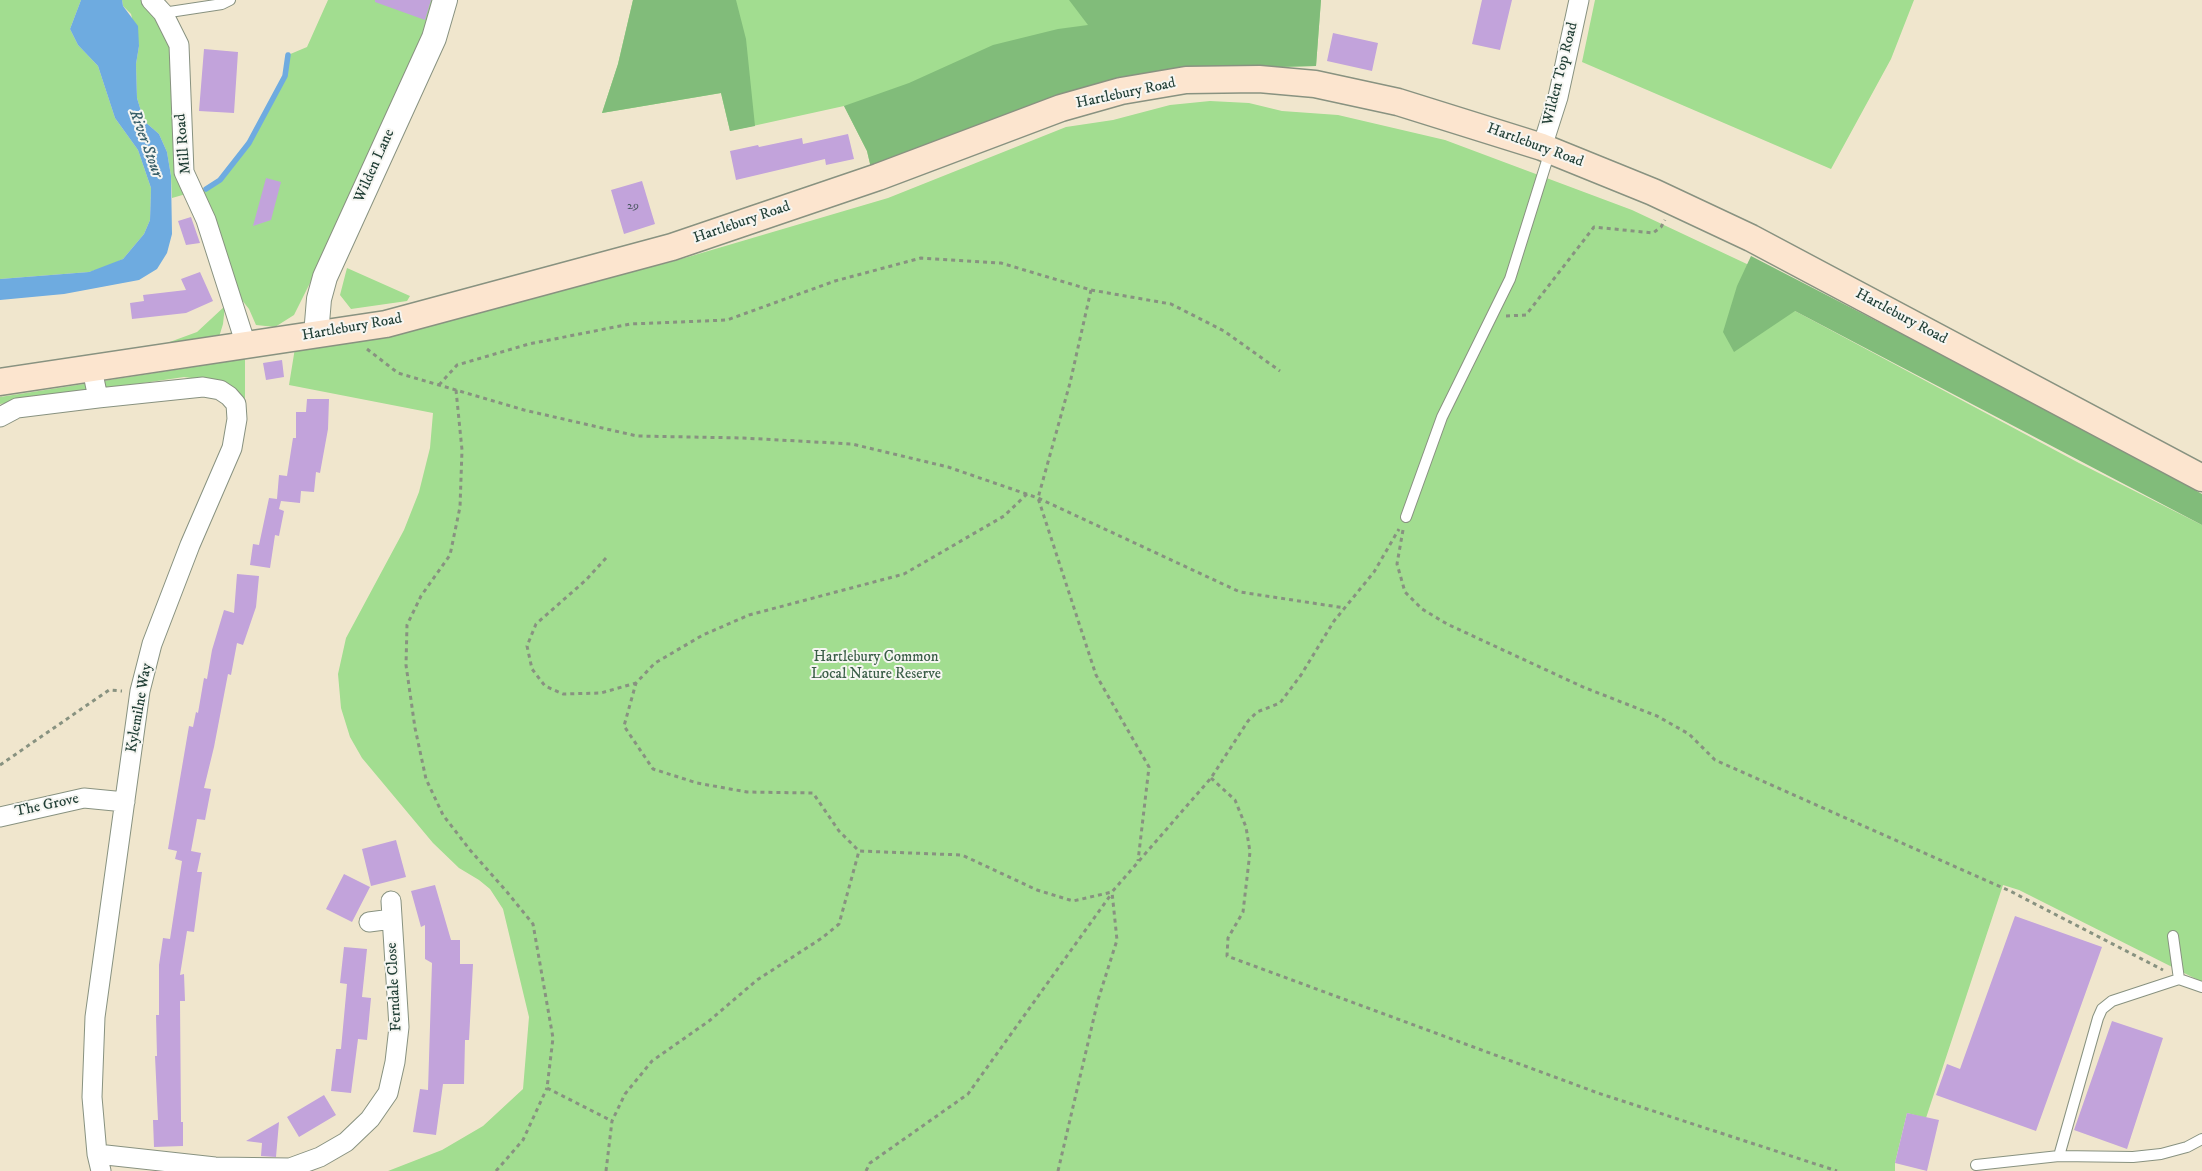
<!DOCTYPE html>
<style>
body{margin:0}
canvas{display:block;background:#f0e6cd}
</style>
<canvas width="2202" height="1171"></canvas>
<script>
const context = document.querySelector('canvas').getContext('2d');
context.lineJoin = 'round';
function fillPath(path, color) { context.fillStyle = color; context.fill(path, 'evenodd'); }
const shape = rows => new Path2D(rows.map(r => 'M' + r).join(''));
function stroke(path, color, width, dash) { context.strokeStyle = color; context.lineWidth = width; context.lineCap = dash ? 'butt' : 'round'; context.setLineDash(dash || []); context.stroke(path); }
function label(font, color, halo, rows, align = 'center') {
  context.font = font + ' "IM FELL DW Pica",serif'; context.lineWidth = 4; context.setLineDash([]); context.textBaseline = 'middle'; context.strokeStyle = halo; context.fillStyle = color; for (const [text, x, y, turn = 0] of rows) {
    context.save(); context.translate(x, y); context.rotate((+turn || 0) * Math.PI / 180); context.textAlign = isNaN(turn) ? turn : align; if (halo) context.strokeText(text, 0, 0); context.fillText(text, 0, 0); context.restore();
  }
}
const green = shape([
 [0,0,81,0,70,29,78,45,98,66,115,118,138,150,151,188,150,220,144,234,123,259,109,266,89,272,0,279],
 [122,0,151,0,171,29,193,192,206,189,220,180,249,143,285,76,288,55,307,47,328,0,445,0,436,3,329,245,294,315,275,327,256,325,249,309,227,281,193,192,172,198,171,176,167,152,159,134,144,121,137,98,136,64,139,46,131,14,123,6],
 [633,0,1321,0,1316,66,1161,70,1057,95,871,168,867,151,844,106,730,131,721,93,602,113,618,64],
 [1595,0,1914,0,1891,59,1831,169,1582,62],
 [1210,101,1249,103,1282,111,1338,115,1445,140,1632,210,1766,273,1795,311,2079,463,2202,525,2202,982,2019,890,2003,885,1926,1118,1907,1113,1895,1163,1895,1171,388,1171,442,1150,483,1126,523,1089,529,1017,503,909,490,889,479,880,459,868,433,843,362,758,350,737,341,708,338,674,346,638,404,530,419,492,430,448,433,413,289,385,295,348,432,321,671,262,888,198,1066,127,1113,120,1170,105],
 [347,268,410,296,407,301,351,309,340,295],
 [225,306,223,324,219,337,167,343,197,332],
 [245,359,245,402,221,382,184,377,0,404,0,397]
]);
const forest = shape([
 [633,0,736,0,746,39,755,126,730,131,721,93,602,113,618,64],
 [1069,0,1321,0,1316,66,1161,70,1057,95,871,168,867,151,844,106,909,83,993,45,1058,29,1088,25],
 [1751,256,2078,425,2202,494,2202,525,1795,311,1734,352,1723,332,1737,286]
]);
const water = shape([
 [81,0,122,0,123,6,138,26,139,46,136,64,137,98,144,121,159,134,167,152,171,176,172,234,167,253,157,269,139,280,64,294,0,300,0,279,89,272,123,259,144,234,150,220,151,188,138,150,115,118,98,66,78,45,70,29]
]);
const stream = shape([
 [206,189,220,180,249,143,285,76,288,55]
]);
const building = shape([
 [375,0,431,0,425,20,375,2],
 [1482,0,1512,0,1500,50,1472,44],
 [1333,33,1378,43,1372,71,1327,61],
 [204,49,238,52,234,113,199,111],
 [848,134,854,159,826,165,825,159,736,180,730,151,758,145,759,147,802,138,803,144],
 [266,178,281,182,271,220,253,226],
 [642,181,655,224,624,234,611,190],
 [191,217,200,243,186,245,178,221],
 [200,272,213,301,186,313,132,319,130,303,144,301,143,295,186,290,181,279],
 [282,360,284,377,266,380,263,363],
 [307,399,329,399,328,429,320,473,316,472,314,492,301,491,300,503,281,501,279,509,284,511,279,536,275,535,270,568,250,565,253,544,259,545,269,498,277,499,279,475,287,476,293,438,296,438,296,412,306,412],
 [237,574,259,576,256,607,243,645,237,643,231,675,228,674,214,747,204,788,211,789,205,820,197,819,191,851,201,853,197,872,202,872,194,932,187,931,180,975,184,974,185,1001,180,1001,181,1122,183,1122,183,1146,154,1147,153,1120,158,1120,155,1056,157,1056,156,1015,159,1015,159,965,163,938,170,939,182,861,175,859,177,851,168,849,189,726,193,727,196,712,198,713,204,678,207,679,212,650,224,610,234,613],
 [396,840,406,877,371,886,362,849],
 [344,874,370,887,352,922,326,909],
 [435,885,451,940,460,940,460,964,473,964,469,1040,465,1040,464,1084,443,1084,436,1135,413,1132,420,1089,428,1090,432,963,425,959,425,925,421,927,411,891],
 [2015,916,2102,947,2036,1131,1936,1095,1947,1064,1960,1069],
 [344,947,367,949,362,997,371,998,367,1040,358,1039,351,1093,331,1091,336,1049,341,1049,347,984,340,983],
 [2112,1021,2163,1038,2127,1149,2074,1130],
 [324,1095,336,1115,299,1137,287,1117],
 [1907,1113,1939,1120,1927,1171,1895,1163],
 [279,1122,276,1157,261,1156,262,1143,246,1141]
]);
const path = shape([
 [1091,290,1070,383,1038,498,1096,675,1149,767,1138,861],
 [1506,316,1526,315,1594,227,1653,233,1661,227,1665,220],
 [367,349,398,373,524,410,637,436,743,438,852,444,948,467,1038,498,1240,592,1345,608],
 [439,385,457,365,529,344,630,324,727,320,835,281,921,258,1001,263,1091,290,1171,304,1224,331,1280,371],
 [456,390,462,450,460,507,450,555,421,596,407,625,406,665,415,728,426,779,443,815,470,850,507,892,533,924,553,1038,547,1088,612,1121],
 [1027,494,1004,516,904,574,749,615,703,635,655,663,636,683,624,726,653,769,697,783,747,792,813,793,839,831,859,851,962,855,1037,890,1073,901,1112,892],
 [1403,530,1397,564,1405,592,1422,609,1447,624,1583,687,1657,716,1689,734,1715,760,2010,891,2163,970],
 [606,558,586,580,536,624,527,646,532,669,545,686,563,694,601,693,636,683],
 [0,765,109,690,122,691],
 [1211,778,1235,800,1246,827,1250,852,1243,912,1228,938,1227,956,1598,1093,1837,1171],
 [496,1171,523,1140,547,1088],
 [606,1171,612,1121,625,1094,652,1061,709,1021,757,980,822,938,839,924,859,851],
 [866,1171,870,1163,968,1094,1112,893],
 [1058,1171,1098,1000,1117,940,1112,892,1211,778,1248,721,1257,712,1280,703,1301,675,1334,621,1374,572,1399,529]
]);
const service = shape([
 [163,13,222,4,230,0],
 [1406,517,1442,417,1510,279,1550,151],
 [2173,936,2179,979],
 [2059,1156,2098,1018,2102,1009,2112,1001,2179,979,2202,987],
 [1976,1165,2059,1156,2133,1157,2161,1154,2187,1147,2202,1139]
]);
const minor = shape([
 [151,0,163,13,179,45,184,172,206,220,246,345],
 [1542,147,1558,97,1579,0],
 [98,398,203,387,220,390,229,396,236,404,237,419,232,448,190,545,152,644,140,691,95,1017,92,1097,97,1154,101,1171],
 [0,417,17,408,98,398,92,369],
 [0,817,84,798,125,802],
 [369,922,392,919],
 [97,1154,215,1167,290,1168,320,1157,346,1142,370,1119,388,1093,395,1062,399,1027,391,901]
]);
const tertiary = shape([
 [316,335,319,299,325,277,434,38,445,0]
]);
const secondary = shape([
 [0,382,386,324,672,247,878,177,1061,108,1121,91,1186,80,1259,79,1315,84,1398,102,1542,147,1653,192,1751,238,2202,478]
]);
const numberNames = [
 ["29",633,207]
];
const streetNames = [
 ["Wilden Top Road",1561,74,-76],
 ["Hartlebury Road",1126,94,-12],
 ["Mill Road",184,144,-95],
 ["Hartlebury Road",1535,146,20],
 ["Wilden Lane",375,166,-66],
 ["Hartlebury Road",742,223,-19],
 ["Hartlebury Road",1901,317,28],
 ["Hartlebury Road",352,328,-10],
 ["Kylemilne Way",140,708,-80],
 ["The Grove",47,806,-12],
 ["Ferndale Close",395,987,-93]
];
const parkNames = [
 ["Hartlebury Common",876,658],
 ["Local Nature Reserve",876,675]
];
const waterNames = [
 ["River Stour",145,144,70]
];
fillPath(green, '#a2dd90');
fillPath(forest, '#81bc7a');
fillPath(water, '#6eabe0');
stroke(stream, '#6eabe0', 5.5);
fillPath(building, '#c2a3db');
stroke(service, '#889280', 12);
stroke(minor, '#889280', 21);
stroke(tertiary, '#889280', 26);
stroke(secondary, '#889280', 29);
stroke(path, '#889280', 3, [4, 4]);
stroke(service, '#fff', 10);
stroke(minor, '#fff', 19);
stroke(tertiary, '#fff', 24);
stroke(secondary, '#fce5cf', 26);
label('12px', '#48565e', null, numberNames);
label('15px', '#1f3d34', '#f6f6f2', streetNames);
label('15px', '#395d46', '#f6f6f2', parkNames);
label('italic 16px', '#375e68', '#f6f6f2', waterNames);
</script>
